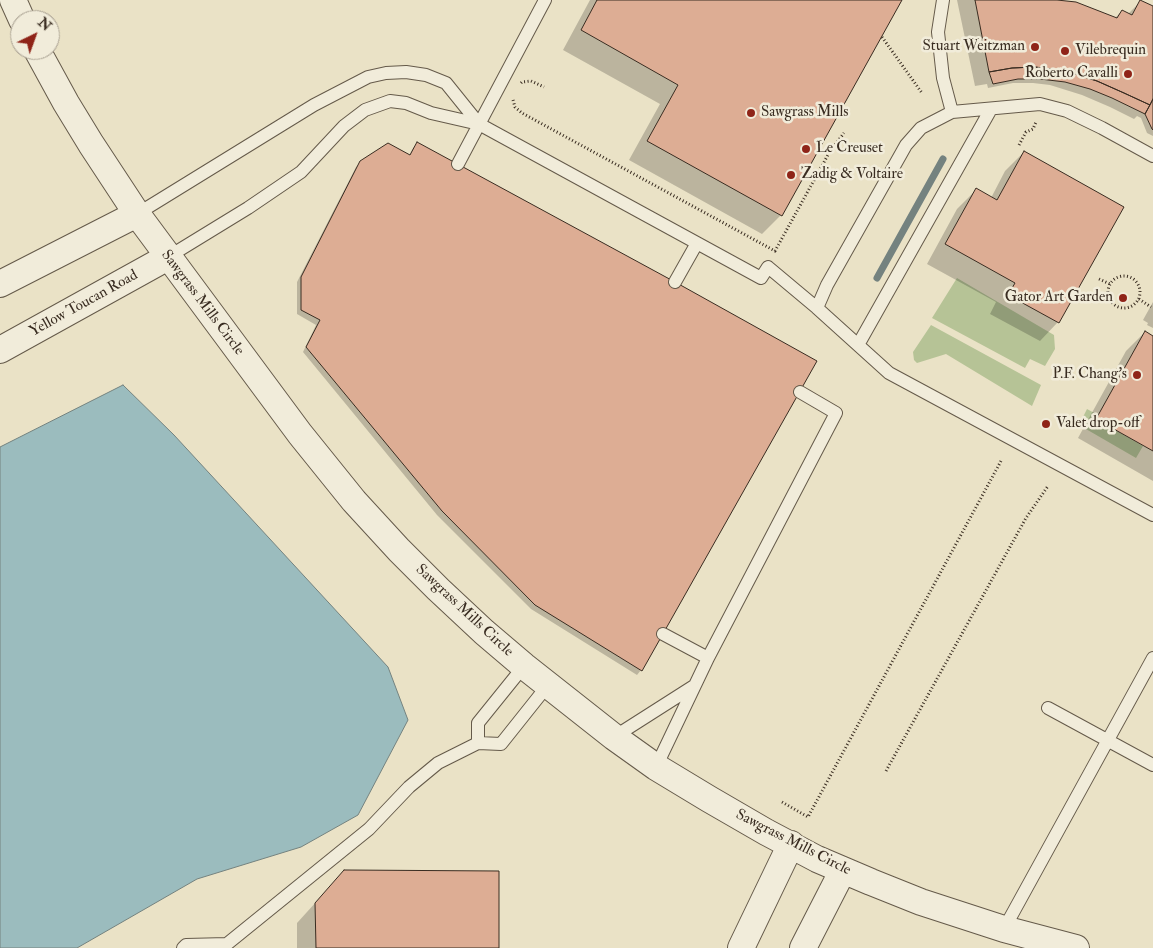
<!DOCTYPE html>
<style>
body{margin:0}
#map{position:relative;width:1153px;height:948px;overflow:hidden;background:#eae2c6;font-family:"IM FELL Double Pica",serif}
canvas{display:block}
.north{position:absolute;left:10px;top:10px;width:50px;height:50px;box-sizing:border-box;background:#f1ecda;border:1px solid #a79f90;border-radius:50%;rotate:42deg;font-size:14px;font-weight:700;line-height:20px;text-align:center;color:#392c21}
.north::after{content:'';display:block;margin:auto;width:18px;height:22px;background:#8f2418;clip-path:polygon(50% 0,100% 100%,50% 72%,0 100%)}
</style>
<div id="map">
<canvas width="1153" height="948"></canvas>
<div class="north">N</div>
</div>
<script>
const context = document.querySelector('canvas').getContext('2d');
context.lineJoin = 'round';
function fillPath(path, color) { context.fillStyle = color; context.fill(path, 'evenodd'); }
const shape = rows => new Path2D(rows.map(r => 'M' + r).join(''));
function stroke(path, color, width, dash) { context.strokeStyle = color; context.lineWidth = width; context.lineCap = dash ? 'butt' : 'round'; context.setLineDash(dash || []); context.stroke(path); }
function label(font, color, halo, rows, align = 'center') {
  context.font = font + ' "IM FELL Double Pica",serif'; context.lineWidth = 5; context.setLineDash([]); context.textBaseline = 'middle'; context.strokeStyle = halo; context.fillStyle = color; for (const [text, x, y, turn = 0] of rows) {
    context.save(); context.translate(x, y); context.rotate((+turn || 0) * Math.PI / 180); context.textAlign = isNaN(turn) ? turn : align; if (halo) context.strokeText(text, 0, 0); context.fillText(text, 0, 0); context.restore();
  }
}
const green = shape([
 [957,278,1054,335,1055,349,1045,366,1030,359,1025,368,932,318],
 [931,325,1041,385,1032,406,946,354,917,363,914,360,913,352],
 [1087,409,1098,415,1096,419,1143,446,1136,458,1079,425]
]);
const water = shape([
 [123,385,174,435,388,667,408,720,358,815,301,847,197,879,77,948,0,948,0,447,123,385]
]);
const shadow = shape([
 [590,0,901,0,781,215,762,234,629,160,660,104,563,50],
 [957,0,1047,0,1115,18,1122,11,1128,14,1141,1,1153,7,1153,136,1147,133,1141,118,1137,116,1134,119,1110,107,1082,95,1050,85,1033,83,1013,83,988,88,987,84,975,86],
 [418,144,641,670,637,675,531,609,437,515,303,352,316,325,297,314,297,282,356,167,361,162,409,156,413,148],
 [1024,152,1058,322,1040,341,990,314,996,302,927,264,957,209,976,190,991,198,1005,171],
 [1153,302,1153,328,1147,325,1148,323,1143,320],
 [1145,332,1153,337,1153,481,1078,438,1126,351],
 [326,891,498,948,297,948,297,923]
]);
const stream = shape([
 [877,278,943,159]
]);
const building = shape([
 [597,0,902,0,782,216,647,141,678,85,581,30,597,0],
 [975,0,1057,0,1076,2,1117,18,1122,10,1132,15,1140,0,1153,6,1153,99,1150,105,1124,93,1097,81,1065,71,1035,67,1012,68,989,72,975,0],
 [1035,67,1065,71,1097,81,1124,93,1150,105,1145,114,1112,98,1090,89,1065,82,1040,79,1018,79,993,84,989,72,1012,68,1035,67],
 [1153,99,1153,130,1152,129,1145,114,1153,99],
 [417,142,675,282,817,361,642,671,535,605,442,511,306,347,320,320,301,310,301,277,360,161,388,143,410,155,417,142],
 [1024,151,1124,207,1059,323,1008,295,1015,283,945,244,976,188,997,200,1024,151],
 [1145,331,1153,336,1153,451,1096,419,1145,331],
 [344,870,499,871,499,948,316,948,315,903,344,870]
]);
const path = shape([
 [882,37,922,93],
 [521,83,522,82,531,81,544,87],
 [513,100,515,107,522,113,775,251,829,153,844,133],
 [1019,145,1026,132,1033,129,1036,122],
 '1108 292a16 16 0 1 1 32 0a16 16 0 1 1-32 0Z',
 [1099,279,1110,284],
 [1139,299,1151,307],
 [886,771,1026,518,1048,486],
 [782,802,808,817,1001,461]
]);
const service = shape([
 [943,0,938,32,943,78,952,112],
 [458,164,545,0],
 [137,214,314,105,368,77,386,73,406,72,426,75,446,83,479,124],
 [168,257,248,208,301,172,344,126,365,110,390,101,406,103,431,113,479,124,761,278,768,267,817,308,889,373,1153,515],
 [675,282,697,243],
 [817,308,827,285,906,145,921,128,952,112,1040,104,1067,111,1102,128,1153,156],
 [858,345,991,109],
 [663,634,708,658],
 [1048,708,1153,765],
 [614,737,694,686],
 [478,743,478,723,524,666],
 [656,767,708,658,836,413,800,392],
 [1004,929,1153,658],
 [183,948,186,945,227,944,369,829,409,787,438,763,478,743,501,744,548,685]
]);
const minor = shape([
 [13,0,22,20],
 [37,50,66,103,91,144,137,214,300,434,354,501,399,550,438,589,484,632,524,666,614,737,656,767,709,799,766,832,817,859,871,882,921,902,1004,929,1076,948],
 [0,284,137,214],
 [0,350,168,257],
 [741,948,791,844],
 [803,948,843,870]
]);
const markers = [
 [1035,47,5,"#8f2418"],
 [1065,51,5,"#8f2418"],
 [1128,74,5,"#8f2418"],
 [751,113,5,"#8f2418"],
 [806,149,5,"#8f2418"],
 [791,175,5,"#8f2418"],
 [1123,298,5,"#8f2418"],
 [1137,375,5,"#8f2418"],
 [1046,424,5,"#8f2418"]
];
const poiNames = [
 ["Stuart Weitzman",1025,47,"right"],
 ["Vilebrequin",1075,51],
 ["Roberto Cavalli",1118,74,"right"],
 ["Sawgrass Mills",761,113],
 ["Le Creuset",816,149],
 ["Zadig & Voltaire",801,175],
 ["Gator Art Garden",1113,298,"right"],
 ["P.F. Chang's",1127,375,"right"],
 ["Valet drop-off",1056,424]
];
const streetNames = [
 ["Sawgrass Mills Circle",202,303,53],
 ["Yellow Toucan Road",84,304,-29],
 ["Sawgrass Mills Circle",464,611,43],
 ["Sawgrass Mills Circle",793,843,27]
];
fillPath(green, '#b6c396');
fillPath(water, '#9bbcbe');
stroke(water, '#74827f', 1);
fillPath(shadow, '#0003');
stroke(stream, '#74827f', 7);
fillPath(building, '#ddad94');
stroke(building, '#392c21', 1);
stroke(service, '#655a4a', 14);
stroke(minor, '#655a4a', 28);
stroke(path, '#392c21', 3, [1, 2.5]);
stroke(service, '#f1ecda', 12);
stroke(minor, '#f1ecda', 26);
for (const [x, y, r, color] of markers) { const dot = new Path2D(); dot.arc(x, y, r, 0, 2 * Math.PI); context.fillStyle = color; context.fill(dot); stroke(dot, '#f1ecda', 2); }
label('15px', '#392c21', '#f1ecda', poiNames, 'left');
label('15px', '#392c21', '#f1ecda', streetNames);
</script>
